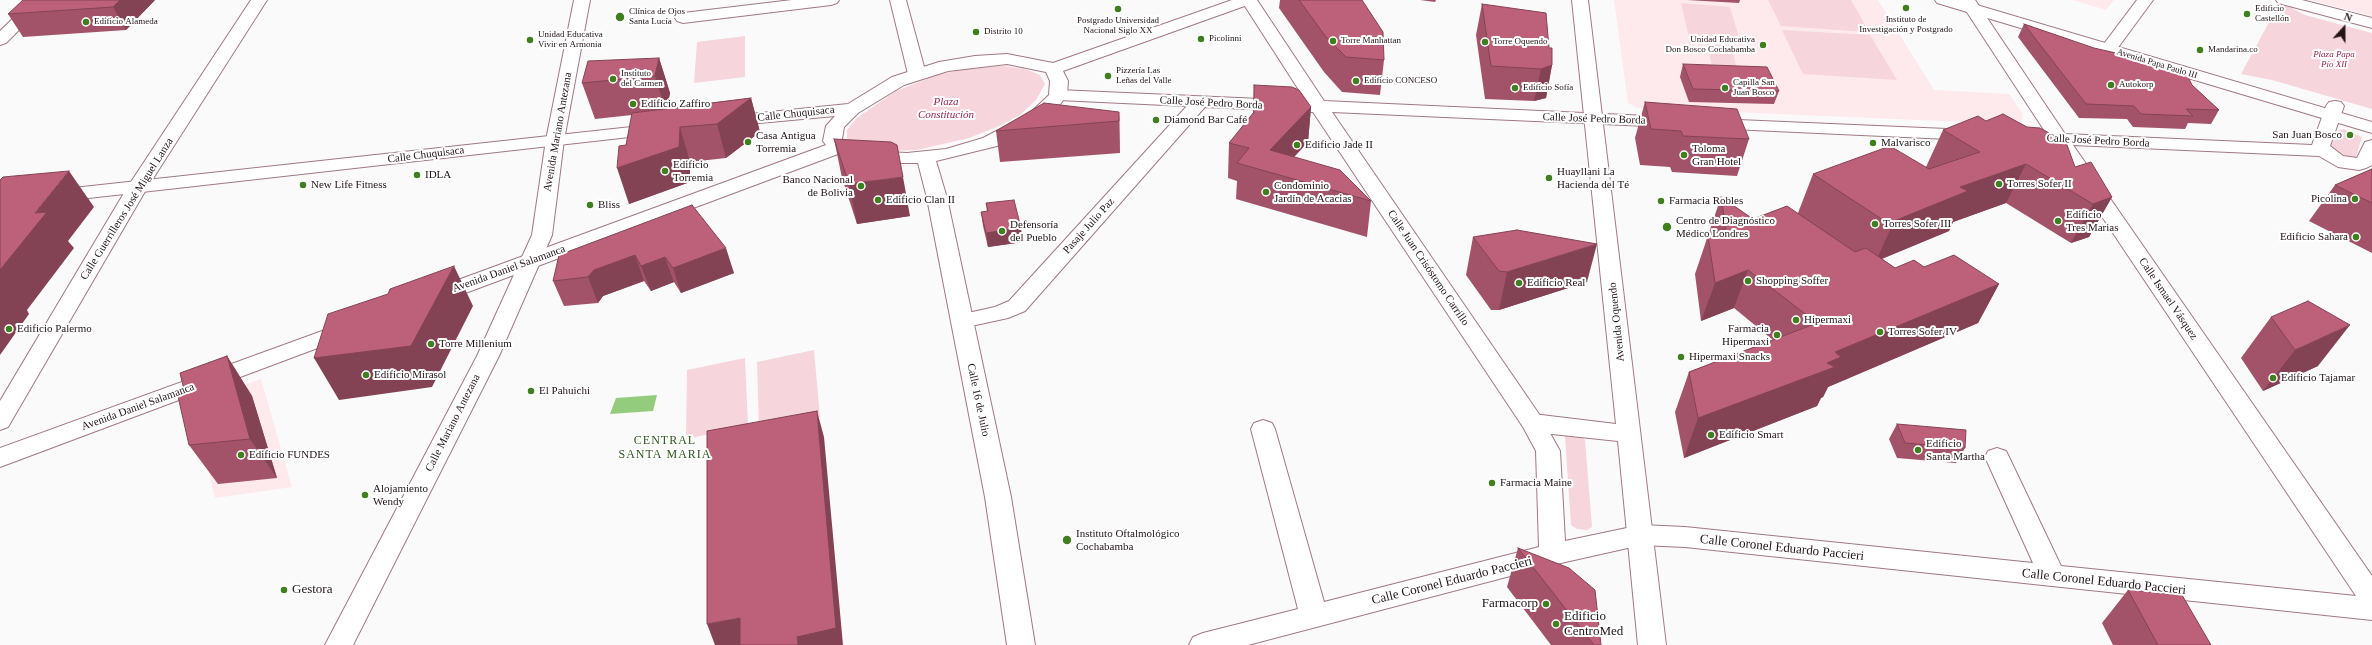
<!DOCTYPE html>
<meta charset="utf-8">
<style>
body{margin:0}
#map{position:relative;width:2372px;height:645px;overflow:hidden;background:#fafafa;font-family:Georgia,serif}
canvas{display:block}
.north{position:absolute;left:2324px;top:8px;width:40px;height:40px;-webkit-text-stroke:3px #fff;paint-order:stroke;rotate:21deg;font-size:11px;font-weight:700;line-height:16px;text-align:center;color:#221417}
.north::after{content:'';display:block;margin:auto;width:14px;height:18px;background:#221417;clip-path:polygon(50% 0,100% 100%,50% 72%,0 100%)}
</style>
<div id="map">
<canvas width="2372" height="645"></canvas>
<div class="north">N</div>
</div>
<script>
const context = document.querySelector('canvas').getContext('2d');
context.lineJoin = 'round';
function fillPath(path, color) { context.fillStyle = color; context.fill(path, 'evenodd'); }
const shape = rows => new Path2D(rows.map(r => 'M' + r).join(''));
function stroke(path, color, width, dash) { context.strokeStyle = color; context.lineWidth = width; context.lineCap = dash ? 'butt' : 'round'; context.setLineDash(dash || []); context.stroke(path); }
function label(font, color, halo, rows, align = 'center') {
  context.font = font + ' Georgia,serif'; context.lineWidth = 4; context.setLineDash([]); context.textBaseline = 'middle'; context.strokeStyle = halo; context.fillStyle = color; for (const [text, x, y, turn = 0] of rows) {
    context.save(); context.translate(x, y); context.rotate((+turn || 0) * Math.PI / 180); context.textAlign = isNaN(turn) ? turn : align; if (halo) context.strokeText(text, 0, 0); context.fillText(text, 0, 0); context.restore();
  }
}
const built = shape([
 [1614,0,1878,0,1934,90,2009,94,2022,113,2022,119,2012,124,1637,108,1628,103],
 [2073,0,2114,0,2106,10],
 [2311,0,2372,0,2372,16,2345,9],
 [261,379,292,487,215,498,192,404]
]);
const green = shape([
 [1768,0,1851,0,1869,32,1781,26],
 [2280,2,2305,15,2372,33,2372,109,2272,80,2241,74],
 [1681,3,1730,7,1740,41,1689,37],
 [1782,30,1870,35,1897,80,1803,74],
 [745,36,745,77,694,83,697,42],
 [1707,44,1731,46,1738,73,1713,71],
 [1003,66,1025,69,1040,75,1045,84,1036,100,1020,115,997,127,969,138,917,150,892,151,857,145,847,138,847,130,857,118,896,91,937,75,969,68],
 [2344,129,2362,137,2356,157,2344,157,2330,148,2336,131],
 [814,350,820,417,759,430,757,362],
 [745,358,748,426,686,439,687,370],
 [1569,434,1580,435,1585,440,1592,527,1587,530,1577,529,1571,525,1565,437]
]);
const water = shape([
 [657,395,653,411,610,414,616,398]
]);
const street = shape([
 [32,0,49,0,6,43,0,45,0,31,32,0],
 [251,0,267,0,147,188,8,427,0,430,0,401,127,188,251,0],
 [574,0,590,0,564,140,552,235,499,356,353,645,325,645,477,356,532,235,546,140,574,0],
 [792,0,839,0,837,3,831,5,683,23,677,21,675,18,677,15,683,13,792,0],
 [890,0,906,0,926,74,923,78,917,79,911,78,908,74,890,0],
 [1241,0,1257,0,1324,101,1670,117,1676,118,1679,122,1676,126,1670,127,1332,112,1541,417,1560,451,1565,541,1641,525,1685,527,2033,563,1985,457,1988,451,1997,448,2006,451,2009,457,2061,566,2356,596,2054,145,2030,144,2024,142,2021,138,2024,134,2030,132,2046,133,1959,0,1975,0,2065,134,2312,145,2326,106,2329,102,2335,101,2341,102,2344,106,2330,146,2343,156,2357,158,2365,142,2372,140,2372,165,2366,168,2359,170,2338,167,2319,156,2073,145,2372,576,2372,620,1685,547,1641,545,1552,565,1248,645,1189,645,1193,637,1203,633,1298,609,1251,429,1254,423,1263,420,1272,423,1275,429,1324,602,1539,547,1536,451,1523,427,1313,112,1205,107,1025,311,1008,318,962,328,954,326,951,321,954,316,995,307,1009,301,1187,106,1058,100,1052,99,1049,95,1052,91,1058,90,1306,101,1241,0],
 [2137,0,2153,0,2114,53,2102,53,2100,49,2137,0],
 [2276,0,2302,0,2372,18,2372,28,2278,3,2276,0],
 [1715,119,1970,130,1976,131,1979,135,1976,139,1970,140,1709,128,1706,124,1709,120,1715,119]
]);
const secondary = shape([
 [1232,0,1255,0,1253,3,1063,71,1068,81,1067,95,1058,107,1041,122,997,146,936,161,947,198,1011,497,1035,645,1007,645,985,497,927,198,918,163,866,163,842,157,838,154,444,301,436,303,428,301,425,296,428,291,826,145,823,141,826,126,835,116,727,126,721,125,718,121,721,117,848,104,892,77,939,62,975,56,1007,54,1053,63,1232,0],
 [1007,64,1046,72,1050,81,1049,95,1029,114,983,138,946,149,907,153,866,151,855,149,842,139,844,127,858,113,904,85,948,71,1007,64],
 [1572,0,1588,0,1666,645,1638,645,1618,441,1533,432,1525,429,1521,423,1525,417,1533,414,1616,424,1572,0],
 [1935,0,1960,0,2372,122,2372,133,1937,3,1935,0],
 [659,124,665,125,668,129,665,133,0,208,0,196,659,124],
 [347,322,355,324,358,329,355,334,0,467,0,448,347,322]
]);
const wall = shape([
 [155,0,126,30,23,37,8,14],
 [1280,0,1362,0,1384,60,1380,95,1342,92,1324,72,1279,8],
 [1420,0,1436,0,1435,2],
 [1687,0,1740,0,1739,3],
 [1482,4,1549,48,1552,65,1546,98,1534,101,1485,99,1476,35],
 [2024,24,2192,85,2219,110,2211,124,2188,123,2185,129,2133,127,2127,119,2079,118,2018,37],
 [659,58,670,93,667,108,751,98,760,132,726,158,690,162,690,182,629,204,626,145,632,115,595,119,582,83],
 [1683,64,1779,91,1774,104,1689,102,1680,77],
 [1254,85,1311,107,1308,142,1294,157,1371,201,1367,237,1236,199,1237,181,1228,178,1229,143,1253,114],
 [1645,102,1749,139,1737,176,1672,172,1670,167,1640,165,1635,138],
 [1119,112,1120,153,1000,162,996,131],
 [1943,130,2075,167,2112,197,2089,237,2071,243,2006,203,1953,222,1949,231,1882,259,1895,268,1924,267,1999,284,1978,323,1828,387,1823,397,1821,398,1817,406,1684,458,1675,412,1689,372,1773,340,1734,308,1701,321,1695,274,1721,197,1753,219,1798,213,1813,174,1926,167],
 [834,139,910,216,857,224,842,178],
 [2372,169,2372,253,2309,221,2335,185],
 [986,203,1023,242,988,247,983,226,981,212,987,212],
 [692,205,734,273,681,293,674,282,651,291,644,281,603,296,598,303,564,306,553,281],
 [1473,237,1587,282,1499,310,1491,310,1466,275],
 [2271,317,2318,366,2263,391,2241,358],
 [227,356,252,396,277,478,218,484,189,445,184,390],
 [1897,424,1965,448,1956,463,1897,458,1889,439],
 [1518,548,1601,645,1551,645,1507,587],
 [2128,590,2211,645,2113,645,2102,623]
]);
const shadedWall = shape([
 [120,0,155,0,126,30,113,7],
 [659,58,670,93,666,112,655,76],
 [1552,65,1546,98,1534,101,1541,69],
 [751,98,760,132,726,158,717,124],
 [1311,107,1308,142,1278,174,1270,150],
 [1119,112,1120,143,1120,153,1119,121],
 [680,127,690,162,690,182,629,204,617,168],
 [2026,164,2006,203,1953,222,1949,231,1876,261,1894,221,1960,187],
 [69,171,94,207,68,241,74,248,27,310,29,314,0,355,0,270,35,213],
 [903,177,910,216,857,224,849,184],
 [2112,197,2089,237,2071,243,2093,204],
 [1021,228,1023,242,988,247,986,233],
 [1597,244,1587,282,1499,310,1507,272],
 [726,248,734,273,681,293,673,268],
 [635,255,644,281,603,296,598,303,588,277,594,270],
 [665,257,674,282,651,291,641,266],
 [454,266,473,306,432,387,339,400,314,358],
 [1748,270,1734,308,1701,321,1715,283],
 [1999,284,1978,323,1828,387,1823,397,1821,398,1817,406,1684,458,1698,418,1827,363,1835,352],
 [2350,325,2318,366,2263,391,2295,350],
 [227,356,252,396,277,478,250,439],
 [817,411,824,437,843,645,798,645,797,637],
 [740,618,743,645,715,645,707,624]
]);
const building = shape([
 [23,0,120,0,113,7,8,14,23,0],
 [1299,0,1362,0,1383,32,1384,60,1346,57,1326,37,1299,0],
 [1482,4,1546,13,1549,48,1552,48,1552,65,1541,69,1491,66,1482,4],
 [2024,24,2094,48,2138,58,2164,69,2187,75,2192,85,2219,110,2186,109,2193,116,2141,114,2134,106,2086,104,2024,24],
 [659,58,655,76,582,83,588,61,659,58],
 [1683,64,1767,67,1779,91,1693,89,1683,64],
 [1254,85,1292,87,1299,90,1311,107,1270,150,1340,170,1371,201,1237,163,1249,148,1229,143,1254,112,1254,85],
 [751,98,717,124,680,127,679,147,617,168,619,146,626,145,632,113,751,98],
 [1645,102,1737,109,1749,139,1683,136,1681,131,1651,129,1645,102],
 [1044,103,1119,112,1119,121,996,131,1044,103],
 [2003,114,2027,127,2040,128,2066,142,2075,167,2091,162,2112,197,2093,204,2026,164,1960,187,1968,191,1894,221,1883,220,1813,174,1890,146,1929,169,1980,152,1943,130,1978,116,1986,121,2003,114],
 [834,139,891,142,897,145,903,177,849,184,834,139],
 [2372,169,2372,203,2335,185,2372,169],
 [69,171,35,213,47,212,0,270,0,180,3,177,69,171],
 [1721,197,1753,219,1787,206,1855,252,1866,248,1895,268,1914,260,1924,267,1954,255,1999,284,1835,352,1841,357,1827,363,1835,367,1698,418,1689,372,1817,323,1748,270,1715,283,1708,236,1726,229,1721,197],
 [1014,200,1021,228,986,233,981,212,988,211,986,203,1014,200],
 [692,205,726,248,673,268,665,257,641,266,635,255,594,270,588,277,553,281,559,255,692,205],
 [1517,230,1597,244,1507,272,1499,271,1473,237,1517,230],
 [454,266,411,346,314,358,328,314,388,294,390,289,454,266],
 [2308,301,2350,325,2295,350,2271,317,2308,301],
 [227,356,250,439,189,445,177,392,184,390,180,373,227,356],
 [817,411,836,628,797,637,798,645,740,645,740,618,707,624,707,431,817,411],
 [1897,424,1966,430,1965,448,1905,443,1897,424],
 [1518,548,1569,568,1595,590,1601,645,1594,645,1518,548],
 [2128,590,2182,595,2211,645,2158,645,2128,590]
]);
const markers = [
 [1906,8,4,"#3f7f1f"],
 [1118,9,4,"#3f7f1f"],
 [2247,14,4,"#3f7f1f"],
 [620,17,5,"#3f7f1f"],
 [86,22,4,"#3f7f1f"],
 [976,32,4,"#3f7f1f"],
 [1201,39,4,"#3f7f1f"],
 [530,40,4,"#3f7f1f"],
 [1333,41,4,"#3f7f1f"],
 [1485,42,4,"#3f7f1f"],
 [1763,45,4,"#3f7f1f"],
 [2200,50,4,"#3f7f1f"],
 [1108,76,4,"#3f7f1f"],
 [613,79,4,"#3f7f1f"],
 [1356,81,4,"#3f7f1f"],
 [2111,85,4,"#3f7f1f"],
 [1515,88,4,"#3f7f1f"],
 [1725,88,4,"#3f7f1f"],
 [633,104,4,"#3f7f1f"],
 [1156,120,4,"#3f7f1f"],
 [2350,135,4,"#3f7f1f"],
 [748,142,4,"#3f7f1f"],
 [1873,143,4,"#3f7f1f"],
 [1297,145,4,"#3f7f1f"],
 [1684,155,4,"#3f7f1f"],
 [665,171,4,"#3f7f1f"],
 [417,175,4,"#3f7f1f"],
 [1549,178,4,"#3f7f1f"],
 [1999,184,4,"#3f7f1f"],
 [303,185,4,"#3f7f1f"],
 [861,186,4,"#3f7f1f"],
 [1266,192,4,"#3f7f1f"],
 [2355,199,4,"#3f7f1f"],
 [878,200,4,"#3f7f1f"],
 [1661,201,4,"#3f7f1f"],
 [590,205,4,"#3f7f1f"],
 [2058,221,4,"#3f7f1f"],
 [1875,224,4,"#3f7f1f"],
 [1667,227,5,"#3f7f1f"],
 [1002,231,4,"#3f7f1f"],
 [2356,237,4,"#3f7f1f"],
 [1748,281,4,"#3f7f1f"],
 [1519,283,4,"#3f7f1f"],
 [1796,320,4,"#3f7f1f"],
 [9,329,4,"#3f7f1f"],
 [1880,332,4,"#3f7f1f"],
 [1777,335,4,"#3f7f1f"],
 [431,344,4,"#3f7f1f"],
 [1681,357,4,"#3f7f1f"],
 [366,375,4,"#3f7f1f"],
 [2273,378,4,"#3f7f1f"],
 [531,391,4,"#3f7f1f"],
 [1711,435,4,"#3f7f1f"],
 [1918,450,4,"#3f7f1f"],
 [241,455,4,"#3f7f1f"],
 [1492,483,4,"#3f7f1f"],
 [365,495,4,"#3f7f1f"],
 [1067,540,5,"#3f7f1f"],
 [284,590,4,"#3f7f1f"],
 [1546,604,4,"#3f7f1f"],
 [1556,624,4,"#3f7f1f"]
];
const farPoinames = [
 ["Edificio",2255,9],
 ["Castellón",2255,19],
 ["Clínica de Ojos",629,12],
 ["Santa Lucía",629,22],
 ["Instituto de",1906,20,"center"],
 ["Investigación y Postgrado",1906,30,"center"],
 ["Postgrado Universidad",1118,21,"center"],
 ["Nacional Siglo XX",1118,31,"center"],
 ["Edificio Alameda",94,22],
 ["Distrito 10",984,32],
 ["Unidad Educativa",538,35],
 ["Vivir en Armonia",538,45],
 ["Picolinni",1209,39],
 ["Unidad Educativa",1755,40,"right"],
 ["Don Bosco Cochabamba",1755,50,"right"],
 ["Torre Manhattan",1341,41],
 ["Torre Oquendo",1493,42],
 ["Mandarina.co",2208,50],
 ["Pizzería Las",1116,71],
 ["Leñas del Valle",1116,81],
 ["Instituto",621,74],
 ["del Carmen",621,84],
 ["Edificio CONCESO",1364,81],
 ["Capilla San",1733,83],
 ["Juan Bosco",1733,93],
 ["Autokorp",2119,85],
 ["Edificio Sofía",1523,88]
];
const farParknames = [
 ["Plaza Papa",2334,55],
 ["Pío XII",2334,65]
];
const farStreetnames = [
 ["Avenida Papa Paulo III",2157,64,17]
];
const parkNames = [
 ["Plaza",946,102],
 ["Constitución",946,115]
];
const streetNames = [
 ["Calle José Pedro Borda",1211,103,3],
 ["Calle Chuquisaca",796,114,-6],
 ["Calle José Pedro Borda",1594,119,2],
 ["Avenida Mariano Antezana",558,132,-80],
 ["Calle José Pedro Borda",2098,141,3],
 ["Calle Chuquisaca",426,155,-7],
 ["Calle Guerrilleros José Miguel Lanza",127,209,-58],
 ["Pasaje Julio Paz",1089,226,-48],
 ["Calle Juan Crisóstomo Carrillo",1428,268,56],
 ["Avenida Daniel Salamanca",509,269,-20],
 ["Calle Ismael Vásquez",2168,299,56],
 ["Avenida Oquendo",1617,322,-96],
 ["Calle 16 de Julio",978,400,78],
 ["Avenida Daniel Salamanca",138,407,-20],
 ["Calle Mariano Antezana",453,423,-63]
];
const poiNames = [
 ["Edificio Zaffiro",641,104],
 ["Diamond Bar Café",1164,120],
 ["San Juan Bosco",2342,135,"right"],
 ["Casa Antigua",756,136],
 ["Torremia",756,149],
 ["Malvarisco",1881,143],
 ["Edificio Jade II",1305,145],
 ["Toloma",1692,149],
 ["Gran Hotel",1692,162],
 ["Edificio",673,165],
 ["Torremia",673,178],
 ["Huayllani La",1557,172],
 ["Hacienda del Té",1557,185],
 ["IDLA",425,175],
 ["Banco Nacional",853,180,"right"],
 ["de Bolivia",853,193,"right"],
 ["Torres Sofer II",2007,184],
 ["New Life Fitness",311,185],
 ["Condominio",1274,186],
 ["Jardín de Acacias",1274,199],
 ["Picolina",2347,199,"right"],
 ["Edificio Clan II",886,200],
 ["Farmacia Robles",1669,201],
 ["Bliss",598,205],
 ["Edificio",2066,215],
 ["Tres Marias",2066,228],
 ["Centro de Diagnóstico",1676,221],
 ["Médico Londres",1676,234],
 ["Torres Sofer III",1883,224],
 ["Defensoría",1010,225],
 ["del Pueblo",1010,238],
 ["Edificio Sahara",2348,237,"right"],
 ["Shopping Soffer",1756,281],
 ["Edificio Real",1527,283],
 ["Hipermaxi",1804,320],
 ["Edificio Palermo",17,329],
 ["Farmacia",1769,329,"right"],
 ["Hipermaxi",1769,342,"right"],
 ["Torres Sofer IV",1888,332],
 ["Torre Millenium",439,344],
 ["Hipermaxi Snacks",1689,357],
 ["Edificio Mirasol",374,375],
 ["Edificio Tajamar",2281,378],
 ["El Pahuichi",539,391],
 ["Edificio Smart",1719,435],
 ["Edificio",1926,444],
 ["Santa Martha",1926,457],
 ["Edificio FUNDES",249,455],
 ["Farmacia Maine",1500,483],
 ["Alojamiento",373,489],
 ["Wendy",373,502],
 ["Instituto Oftalmológico",1076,534],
 ["Cochabamba",1076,547]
];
const neighbourhoodNames = [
 ["CENTRAL",665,441],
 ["SANTA MARIA",665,455]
];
const nearStreetnames = [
 ["Calle Coronel Eduardo Paccieri",1782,548,6],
 ["Calle Coronel Eduardo Paccieri",1452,581,-14],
 ["Calle Coronel Eduardo Paccieri",2104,582,6]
];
const nearPoinames = [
 ["Gestora",292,590],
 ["Farmacorp",1538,604,"right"],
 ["Edificio",1564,617],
 ["CentroMed",1564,632]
];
fillPath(built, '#fee9ed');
fillPath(green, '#f6d5dc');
fillPath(water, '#93cc7d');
stroke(street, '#a07982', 2);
stroke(secondary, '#a07982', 2);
fillPath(street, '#fff');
fillPath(secondary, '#fff');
fillPath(wall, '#a35369');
fillPath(shadedWall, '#844355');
fillPath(building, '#bd607a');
stroke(building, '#844355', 1);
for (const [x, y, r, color] of markers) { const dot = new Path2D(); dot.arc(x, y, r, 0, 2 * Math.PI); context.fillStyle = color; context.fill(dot); stroke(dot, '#fff', 1.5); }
label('9px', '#221417', '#fff', farPoinames, 'left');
label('italic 9px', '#95234d', '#fff', farParknames);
label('9px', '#221417', '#fff', farStreetnames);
label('italic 11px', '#95234d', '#fff', parkNames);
label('11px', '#221417', '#fff', streetNames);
label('11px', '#221417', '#fff', poiNames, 'left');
context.letterSpacing = '1px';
label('12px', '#2e571c', '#fff', neighbourhoodNames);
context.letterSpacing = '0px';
label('13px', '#221417', '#fff', nearStreetnames);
label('13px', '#221417', '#fff', nearPoinames, 'left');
</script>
